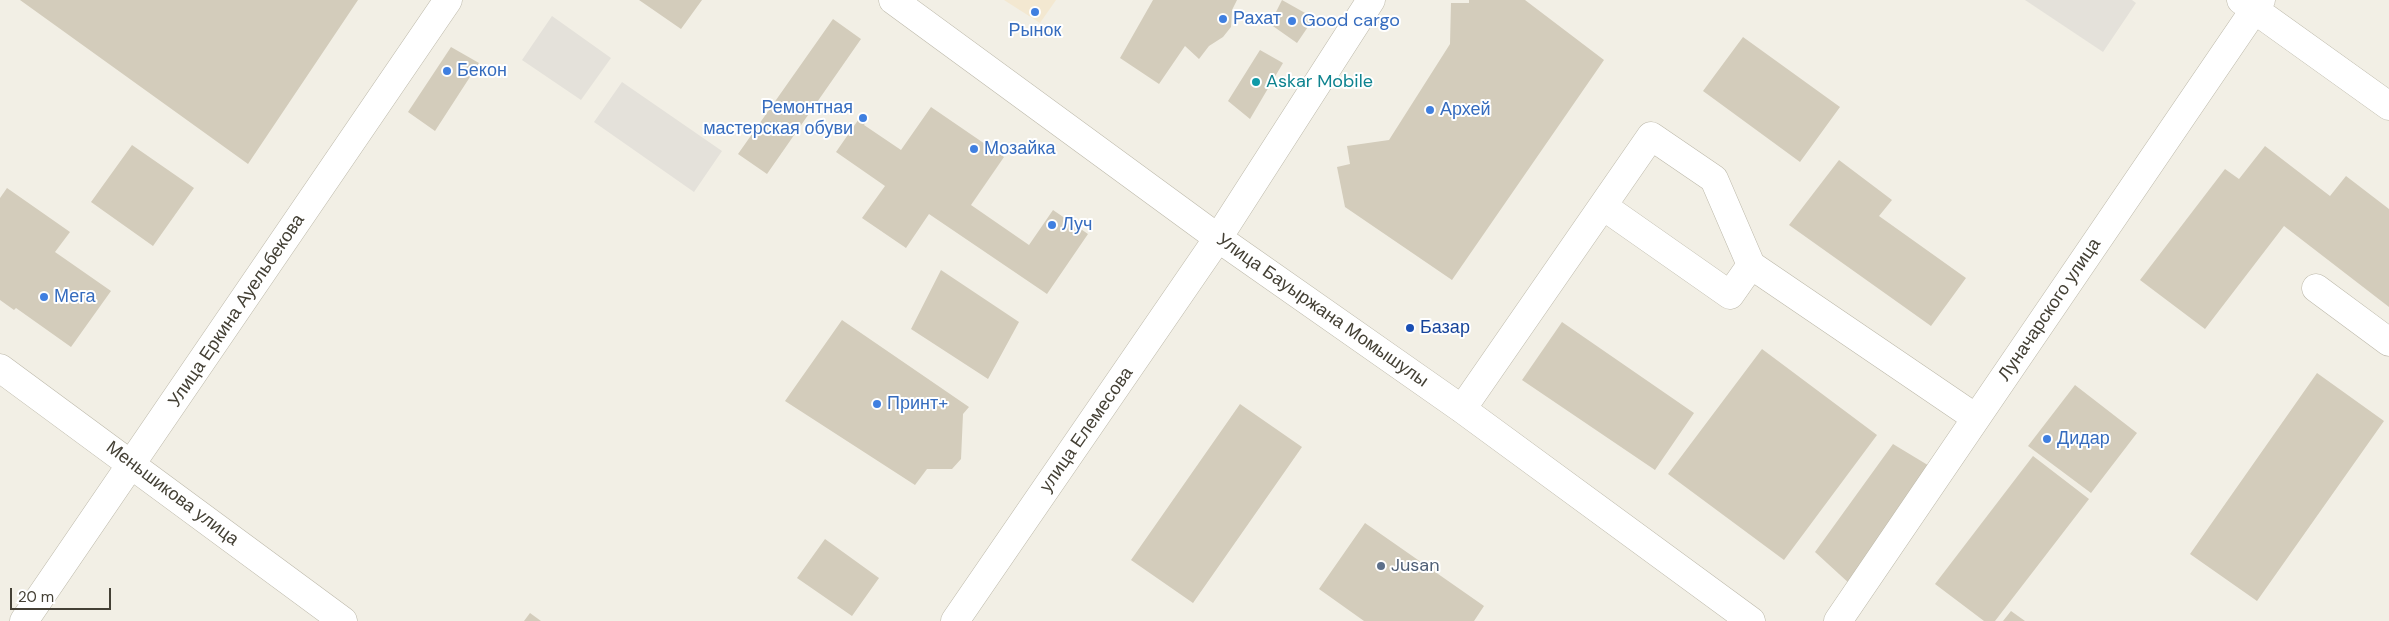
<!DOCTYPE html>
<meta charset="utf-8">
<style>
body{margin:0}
#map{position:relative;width:2389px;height:621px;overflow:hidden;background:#f2efe5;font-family:"DM Sans",sans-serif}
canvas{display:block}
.scale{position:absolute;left:10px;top:588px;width:101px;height:22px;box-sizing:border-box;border:2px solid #444035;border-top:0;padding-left:6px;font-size:15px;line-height:18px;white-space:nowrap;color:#444035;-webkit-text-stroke:4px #fff;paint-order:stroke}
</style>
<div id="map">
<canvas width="2389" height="621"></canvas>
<div class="scale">20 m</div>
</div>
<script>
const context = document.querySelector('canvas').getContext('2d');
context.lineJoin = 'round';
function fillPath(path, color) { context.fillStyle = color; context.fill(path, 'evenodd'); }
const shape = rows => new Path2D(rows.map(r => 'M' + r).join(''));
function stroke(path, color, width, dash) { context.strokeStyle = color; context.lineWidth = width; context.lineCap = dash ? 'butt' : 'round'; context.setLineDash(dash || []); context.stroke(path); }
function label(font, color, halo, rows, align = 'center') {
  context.font = font + ' "DM Sans",sans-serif'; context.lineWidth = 4; context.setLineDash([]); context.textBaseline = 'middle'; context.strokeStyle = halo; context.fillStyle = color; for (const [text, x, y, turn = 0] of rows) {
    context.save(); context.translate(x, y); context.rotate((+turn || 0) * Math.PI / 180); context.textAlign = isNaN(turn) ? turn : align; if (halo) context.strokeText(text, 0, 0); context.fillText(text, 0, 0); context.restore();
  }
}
const commercial = shape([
 [1004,0,1056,0,1040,23]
]);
const industrial = shape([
 [2025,0,2132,0,2136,3,2103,52],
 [552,16,611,58,581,100,522,60],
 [622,82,722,151,694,192,594,122]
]);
const building = shape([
 [20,0,358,0,248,164],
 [639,0,702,0,681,29],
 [1153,0,1237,0,1232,10,1231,27,1223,37,1209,46,1199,59,1185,46,1159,84,1120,58],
 [1282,0,1314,18,1297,43,1270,24],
 [1469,0,1525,0,1604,60,1452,280,1345,207,1337,167,1350,164,1347,146,1389,140,1450,44,1451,3,1469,3],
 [833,19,861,39,767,174,738,154],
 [1743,37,1840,107,1800,162,1703,91],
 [451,47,479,63,435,131,408,112],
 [1260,50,1283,63,1250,119,1228,101],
 [931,107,1004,157,971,205,1029,245,1053,210,1088,234,1047,294,929,214,906,248,862,218,885,186,836,152,863,113,869,117,864,125,901,150],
 [132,145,194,188,153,246,91,202],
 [2265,146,2330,196,2346,176,2389,209,2389,307,2284,226,2205,329,2140,280,2225,169,2239,179],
 [1839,160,1892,200,1879,216,1966,278,1931,326,1789,225],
 [7,188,70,232,55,252,111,291,71,347,16,308,14,310,0,300,0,198],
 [941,270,1019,322,988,379,911,329],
 [842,320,969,407,963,414,961,459,952,469,927,469,915,485,785,401],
 [1562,322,1694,413,1655,470,1522,380],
 [1762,349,1877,435,1784,560,1668,474],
 [2317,373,2384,421,2257,601,2190,554],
 [2075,385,2137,433,2091,493,2028,446],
 [1240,404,1302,447,1193,603,1131,560],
 [1893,444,1931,467,1851,585,1815,552],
 [2033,456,2089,499,1995,621,1984,621,1935,584],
 [1365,523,1484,606,1474,621,1364,621,1319,589],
 [825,539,879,578,852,616,797,578],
 [2011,611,2025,621,2003,621],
 [530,613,541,621,524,621]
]);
const minor = shape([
 [893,0,1218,238,1462,409,1751,621],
 [2241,0,2389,106],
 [1603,206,1730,295,1751,265],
 [2316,288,2389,342],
 [0,368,343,621],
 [1462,409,1651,136,1714,179,1751,265,1976,418],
 [24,621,448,0],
 [955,621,1218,238,1371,0],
 [1838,621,2261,0]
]);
const markers = [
 [1035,12,5,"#3f7fe0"],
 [1223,19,5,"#3f7fe0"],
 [1292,21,5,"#3f7fe0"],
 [447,71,5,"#3f7fe0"],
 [1256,82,5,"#0f9aa8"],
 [1430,110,5,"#3f7fe0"],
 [863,118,5,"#3f7fe0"],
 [974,149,5,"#3f7fe0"],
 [1052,225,5,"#3f7fe0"],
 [44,297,5,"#3f7fe0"],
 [1410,328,5,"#1a4fb4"],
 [877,404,5,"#3f7fe0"],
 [2047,439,5,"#3f7fe0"],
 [1381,566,5,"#5c6f8a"]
];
const shopNames = [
 ["Рахат",1233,19],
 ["Good cargo",1302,21],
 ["Рынок",1035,31,"center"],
 ["Бекон",457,71],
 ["Ремонтная",853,108,"right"],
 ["мастерская обуви",853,129,"right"],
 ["Архей",1440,110],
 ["Мозайка",984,149],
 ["Луч",1062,225],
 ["Мега",54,297],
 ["Принт+",887,404],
 ["Дидар",2057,439]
];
const cultureNames = [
 ["Askar Mobile",1266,82]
];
const streetNames = [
 ["Луначарского улица",2050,310,-56],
 ["Улица Еркина Ауельбекова",237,311,-56],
 ["Улица Бауыржана Момышулы",1322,311,35],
 ["улица Елемесова",1087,430,-55],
 ["Меньшикова улица",172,494,37]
];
const transitNames = [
 ["Базар",1420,328]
];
const serviceNames = [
 ["Jusan",1391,566]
];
fillPath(commercial, '#f3e8d1');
fillPath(industrial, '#e4e1da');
fillPath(building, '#d3ccbb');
stroke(minor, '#bcb8a9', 29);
stroke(minor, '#fff', 28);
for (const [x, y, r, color] of markers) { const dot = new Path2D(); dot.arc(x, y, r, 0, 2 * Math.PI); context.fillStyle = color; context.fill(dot); stroke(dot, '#fff', 2); }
label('18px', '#366cbe', '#fff', shopNames, 'left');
label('18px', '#0d838f', '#fff', cultureNames, 'left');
label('18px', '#444035', '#fff', streetNames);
label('18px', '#164399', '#fff', transitNames, 'left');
label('18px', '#4e5e75', '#fff', serviceNames, 'left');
</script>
